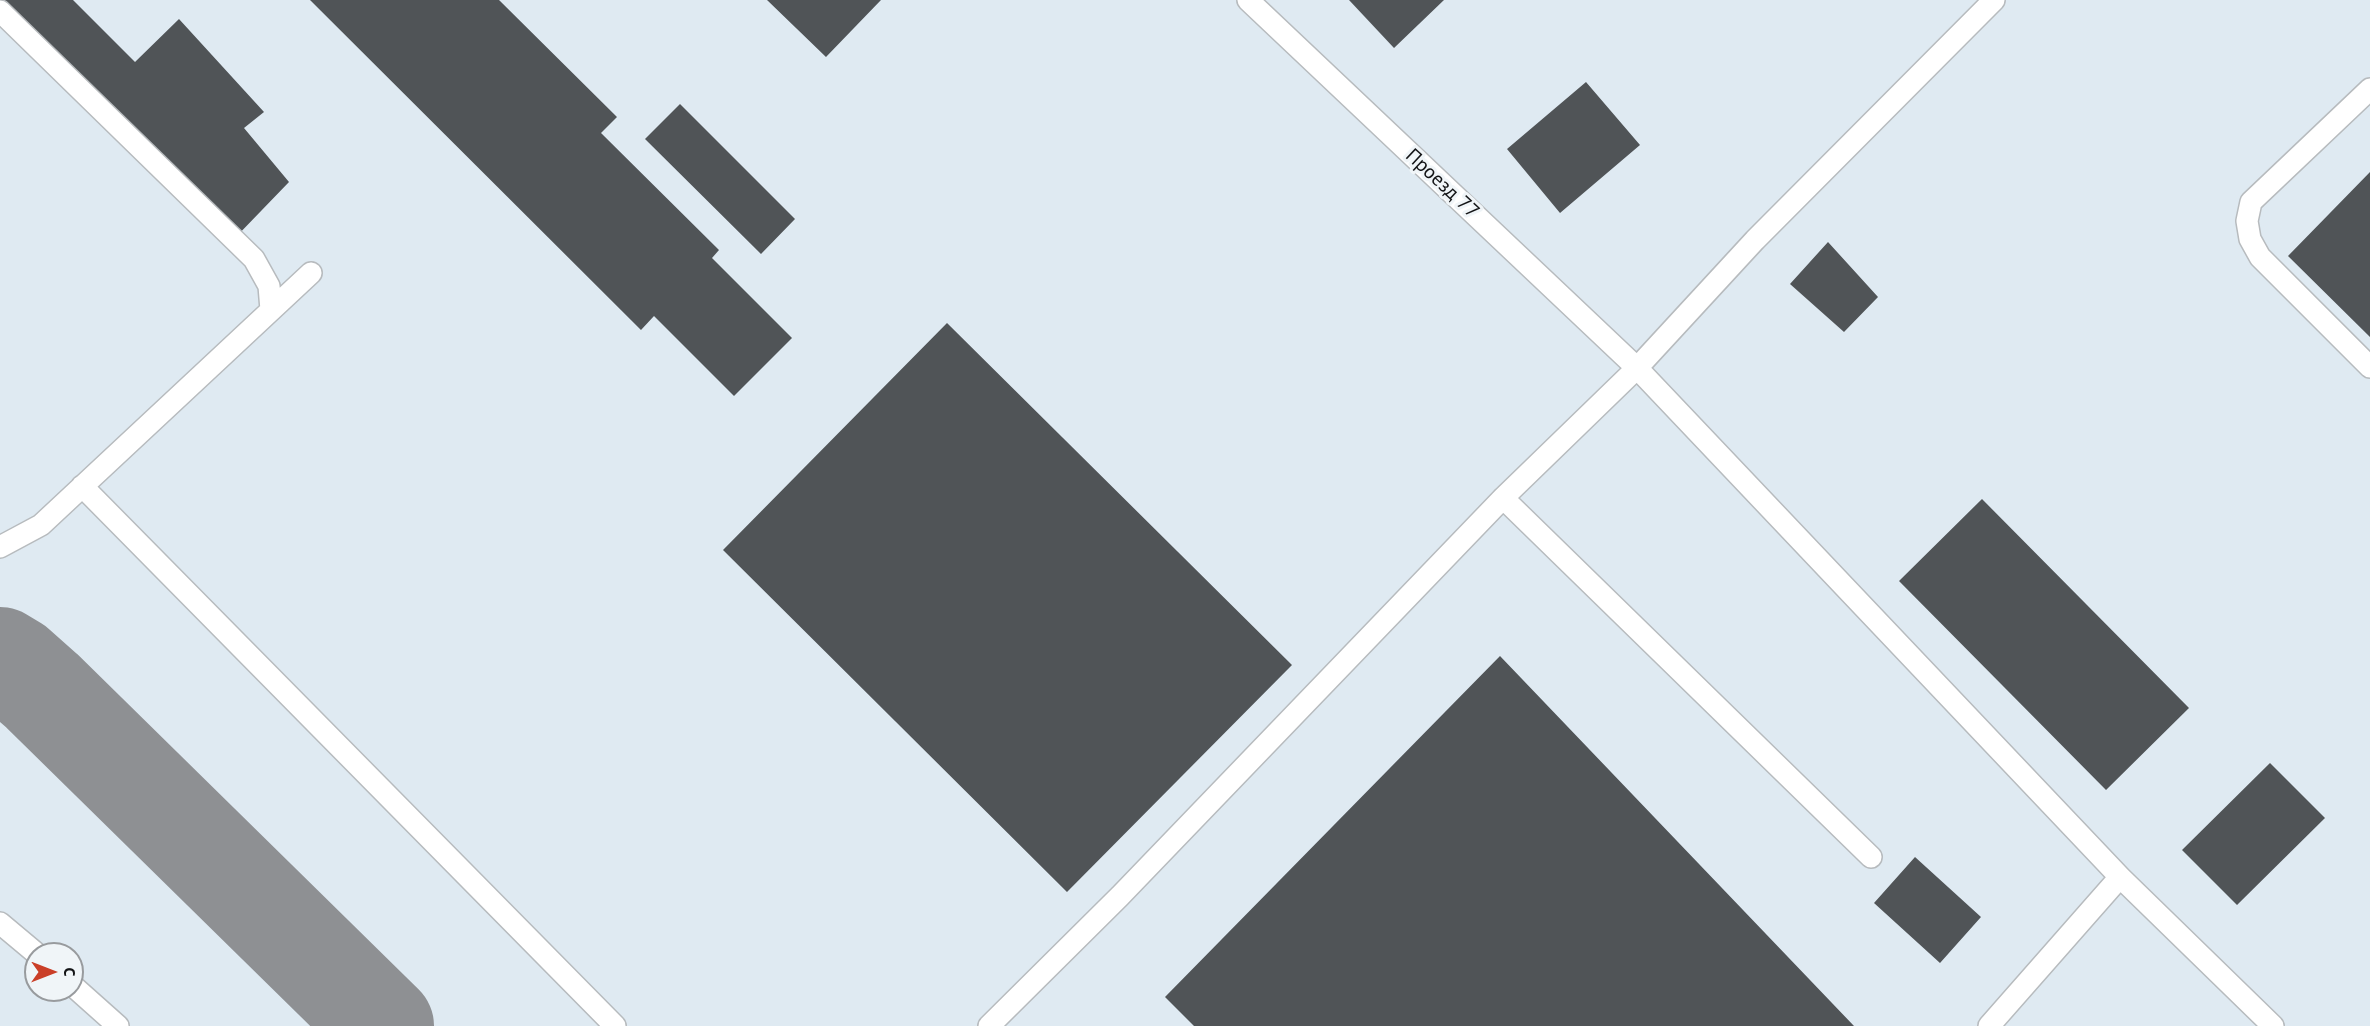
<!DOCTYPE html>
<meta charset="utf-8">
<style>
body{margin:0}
#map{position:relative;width:2370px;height:1026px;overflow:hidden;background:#f0f5f8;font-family:"PT Sans",sans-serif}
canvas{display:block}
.north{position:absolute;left:24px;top:942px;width:60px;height:60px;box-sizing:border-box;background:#f0f5f8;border:2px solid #989b9e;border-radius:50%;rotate:90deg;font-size:16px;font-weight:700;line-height:24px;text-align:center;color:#131416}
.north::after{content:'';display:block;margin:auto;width:21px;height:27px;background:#ca3f28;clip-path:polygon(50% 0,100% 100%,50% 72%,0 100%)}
</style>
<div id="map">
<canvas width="2370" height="1026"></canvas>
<div class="north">С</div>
</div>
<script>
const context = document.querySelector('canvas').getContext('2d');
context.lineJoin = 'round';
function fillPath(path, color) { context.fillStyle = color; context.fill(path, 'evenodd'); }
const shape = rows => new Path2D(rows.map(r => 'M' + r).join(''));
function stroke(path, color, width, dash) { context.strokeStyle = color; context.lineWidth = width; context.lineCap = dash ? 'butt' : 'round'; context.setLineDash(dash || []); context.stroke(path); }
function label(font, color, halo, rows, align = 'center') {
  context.font = font + ' "PT Sans",sans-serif'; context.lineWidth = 6; context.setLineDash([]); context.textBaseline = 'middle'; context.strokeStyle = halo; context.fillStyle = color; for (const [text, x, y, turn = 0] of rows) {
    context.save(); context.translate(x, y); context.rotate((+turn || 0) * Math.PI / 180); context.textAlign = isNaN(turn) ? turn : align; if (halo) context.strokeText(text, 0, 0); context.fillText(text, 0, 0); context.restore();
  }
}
const built = shape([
 [0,0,2370,0,2370,1026,0,1026],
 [36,954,72,954,72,990,36,990]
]);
const taxiway = shape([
 [0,658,15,667,42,691,383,1026]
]);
const building = shape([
 [0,0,73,0,135,62,179,19,264,112,244,128,289,182,233,240],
 [310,0,499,0,617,117,601,133,719,250,712,258,792,338,734,396,654,316,641,330],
 [767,0,881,0,826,57],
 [1349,0,1444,0,1394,48],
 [1586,82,1640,145,1560,213,1507,149],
 [680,104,795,219,761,254,645,139],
 [2370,172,2370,337,2288,256],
 [1828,242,1878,297,1844,332,1790,284],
 [947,323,1292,665,1067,892,723,550],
 [1982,499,2189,708,2106,790,1899,581],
 [1500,656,1854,1026,1194,1026,1165,997],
 [2270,763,2325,818,2237,905,2182,850],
 [1915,857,1981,917,1940,963,1874,903]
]);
const lane = shape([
 [1248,0,1637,368,2120,877,1989,1026],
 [0,11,254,259,269,286,271,310],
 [2370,89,2251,202,2247,221,2250,239,2260,257,2370,367],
 [82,486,615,1026],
 [1503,498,1871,857],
 [0,547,41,525,311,273],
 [2120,877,2273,1026],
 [0,923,37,954],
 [72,985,118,1026],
 [989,1026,1120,896,1503,498,1637,368,1755,240,1994,0]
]);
const streetNames = [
 ["Проезд 77",1442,184,43]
];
fillPath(built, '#dfeaf2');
stroke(taxiway, '#8e9093', 102);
fillPath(building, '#505457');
stroke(lane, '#b7bbbe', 24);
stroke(lane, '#fff', 21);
label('20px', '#131416', '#f0f5f8', streetNames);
</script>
